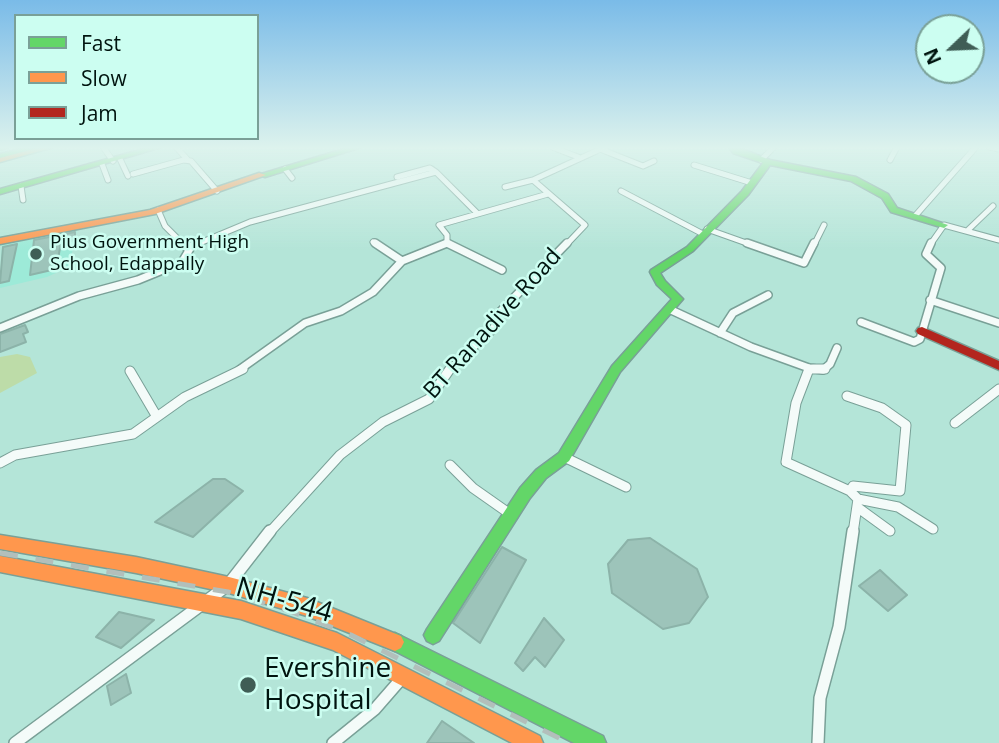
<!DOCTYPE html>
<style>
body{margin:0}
#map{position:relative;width:999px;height:743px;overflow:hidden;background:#b4e5d8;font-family:"Open Sans",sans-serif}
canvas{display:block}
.legend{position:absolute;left:14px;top:14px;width:245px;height:126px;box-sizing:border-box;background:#ccfef1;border:2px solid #7aa097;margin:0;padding:9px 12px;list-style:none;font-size:21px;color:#00140f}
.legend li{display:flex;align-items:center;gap:14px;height:35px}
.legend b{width:35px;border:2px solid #7aa097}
.north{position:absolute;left:915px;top:14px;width:70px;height:70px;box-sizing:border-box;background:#ccfef1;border:2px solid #7aa097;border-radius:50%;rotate:247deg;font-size:19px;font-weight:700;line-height:28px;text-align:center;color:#00140f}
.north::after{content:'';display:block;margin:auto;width:24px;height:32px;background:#3f5d55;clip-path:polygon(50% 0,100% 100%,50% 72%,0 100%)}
</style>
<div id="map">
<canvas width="999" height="743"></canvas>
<ul class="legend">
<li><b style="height:9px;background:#63d668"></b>Fast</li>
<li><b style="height:9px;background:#ff974d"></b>Slow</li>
<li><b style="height:9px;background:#b3261e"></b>Jam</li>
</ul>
<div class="north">N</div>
</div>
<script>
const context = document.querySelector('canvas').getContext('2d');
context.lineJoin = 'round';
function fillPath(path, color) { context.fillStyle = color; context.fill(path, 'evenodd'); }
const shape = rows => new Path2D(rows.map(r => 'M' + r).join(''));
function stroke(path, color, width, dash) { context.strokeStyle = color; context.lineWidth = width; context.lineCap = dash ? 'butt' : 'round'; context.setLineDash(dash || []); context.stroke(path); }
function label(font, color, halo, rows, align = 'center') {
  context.font = font + ' "Open Sans",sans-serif'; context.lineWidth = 5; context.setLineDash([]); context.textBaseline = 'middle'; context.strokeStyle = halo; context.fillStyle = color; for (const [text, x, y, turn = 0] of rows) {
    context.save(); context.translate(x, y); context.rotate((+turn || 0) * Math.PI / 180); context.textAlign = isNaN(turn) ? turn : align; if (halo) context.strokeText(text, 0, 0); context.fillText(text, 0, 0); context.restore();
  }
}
const built = shape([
 [77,230,69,267,47,277,0,288,2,245]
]);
const green = shape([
 [17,354,30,357,37,373,0,393,0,357]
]);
const building = shape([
 [75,232,75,240,61,243,56,269,30,275,34,240,75,232],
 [17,244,9,281,0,283,3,247,17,244],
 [25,325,28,332,23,334,26,342,0,352,0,334,25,325],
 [213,479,225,479,243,491,193,537,155,522,213,479],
 [650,538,697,569,708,597,689,623,663,629,612,593,608,564,628,540,650,538],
 [502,547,526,560,480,643,453,623,502,547],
 [880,570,907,595,888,611,859,586,880,570],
 [119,612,154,620,121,648,96,637,119,612],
 [544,618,564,640,545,667,535,657,523,671,515,663,544,618],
 [126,674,131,693,111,705,107,686,126,674],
 [442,721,474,743,427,743,442,721]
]);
const streetFar3 = shape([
 [103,147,113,161],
 [552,147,578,157],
 [989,147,999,149],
 [600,149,643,166,654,161],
 [120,159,128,176],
 [184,160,191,161,217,191],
 [761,160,774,147],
 [890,160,897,147],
 [102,164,108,180],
 [694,165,752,183],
 [285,169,292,178],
 [133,174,187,159,176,147],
 [397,177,430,168,436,172],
 [21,186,23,200],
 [505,187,533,180],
 [621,191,703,234],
 [158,210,165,226,184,245],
 [915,216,976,147],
 [707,229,752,245],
 [968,230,993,206],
 [373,242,377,245],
 [447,243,451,245],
 [195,245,250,222,436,172,477,213],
 [442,245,447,243,447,235,439,225,548,194],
 [566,245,585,225,533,180,605,147],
 [814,245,824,225],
 [930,245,944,225,999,240]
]);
const streetFar2 = shape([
 [182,243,187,248,199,243],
 [375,243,402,261],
 [447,243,502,270],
 [747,243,804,263,814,243],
 [930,300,999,323],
 [669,309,751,347,809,368,823,370,830,364,837,348],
 [861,322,914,342,920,339,941,268,926,254,931,243],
 [0,328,79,296,138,280,182,262,191,247],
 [720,333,733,313,768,295],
 [239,370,305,323,341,311,373,292,402,261,447,243],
 [449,370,494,328,498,314,567,243]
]);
const streetFar1 = shape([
 [809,369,796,403,786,462,850,491,858,499,853,533],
 [813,369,825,369],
 [130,371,157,417],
 [847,396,882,408,906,425,900,491,853,486,850,491],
 [955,423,999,389],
 [564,457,626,487],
 [0,463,15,455,133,434,185,397,243,369],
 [450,465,473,488,510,514],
 [858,499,898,507,933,529],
 [857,507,890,531],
 [269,533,340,455,383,422,429,399,450,369]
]);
const street = shape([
 [15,743,228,585,270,531],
 [333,743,375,709,402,678],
 [818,743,820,698,839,627,853,531]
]);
const fast = shape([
 [0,147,9,147,0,150,0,147],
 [27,147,40,147,0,158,0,154,27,147],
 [150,147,162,147,0,194,0,189,150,147],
 [350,147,362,147,265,177,258,175,350,147],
 [729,147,737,147,770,160,856,177,888,194,897,208,948,225,944,228,891,212,882,198,851,181,770,165,748,195,693,251,660,273,665,281,683,299,620,372,569,461,546,478,530,498,439,641,433,644,427,641,424,635,427,629,520,488,536,470,559,453,612,366,672,299,657,285,650,272,651,270,687,247,742,191,763,163,733,153,729,147],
 [395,633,603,736,606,743,574,743,389,648,386,642,389,636,395,633]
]);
const slow = shape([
 [41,147,54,147,0,162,0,158,41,147],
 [259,173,266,175,155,214,0,244,0,238,150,210,259,173],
 [0,535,136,557,229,577,307,598,401,636,404,642,401,648,395,651,307,616,229,593,136,573,0,549,0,535],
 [0,556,241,601,337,633,540,736,543,743,512,743,333,650,241,619,0,572,0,556]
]);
const jam = shape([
 [922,327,999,361,999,370,918,334,916,331,918,328,922,327]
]);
const rail = shape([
 [0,553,228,592,290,611,351,635,569,743]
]);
const markers = [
 [36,254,7,"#3f5d55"],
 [248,685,9,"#3f5d55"]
];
const farPoinames = [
 ["Pius Government High",50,243],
 ["School, Edappally",50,265]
];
const streetNames = [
 ["BT Ranadive Road",493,324,-48]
];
const nearStreetnames = [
 ["NH-544",284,601,16]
];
const nearPoinames = [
 ["Evershine",264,669],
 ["Hospital",264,701]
];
fillPath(built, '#9dead8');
fillPath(green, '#bddca8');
fillPath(building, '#9dc4ba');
stroke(building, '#8cb3a9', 2);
stroke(streetFar3, '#79a097', 7);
stroke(streetFar2, '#79a097', 10);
stroke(streetFar1, '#79a097', 11);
stroke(street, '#79a097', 14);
stroke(fast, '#79a097', 3);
stroke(slow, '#79a097', 3);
stroke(jam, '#79a097', 3);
stroke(streetFar3, '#f4fbf9', 5);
stroke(streetFar2, '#f4fbf9', 7);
stroke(streetFar1, '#f4fbf9', 9);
stroke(street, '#f4fbf9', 11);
fillPath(fast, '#63d668');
fillPath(slow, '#ff974d');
fillPath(jam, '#b3261e');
stroke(rail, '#b2bfbb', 5, [18, 18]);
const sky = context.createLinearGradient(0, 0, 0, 251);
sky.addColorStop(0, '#7abbe8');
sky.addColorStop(0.59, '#ddf3ed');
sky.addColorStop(1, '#ddf3ed00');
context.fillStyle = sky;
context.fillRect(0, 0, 999, 251);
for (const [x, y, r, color] of markers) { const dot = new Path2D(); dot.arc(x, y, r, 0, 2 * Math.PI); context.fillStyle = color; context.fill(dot); stroke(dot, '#ccfef1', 2.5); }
label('19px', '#00140f', '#ccfef1', farPoinames, 'left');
label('23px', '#00140f', '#ccfef1', streetNames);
label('28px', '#00140f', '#ccfef1', nearStreetnames);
label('28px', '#00140f', '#ccfef1', nearPoinames, 'left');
</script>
